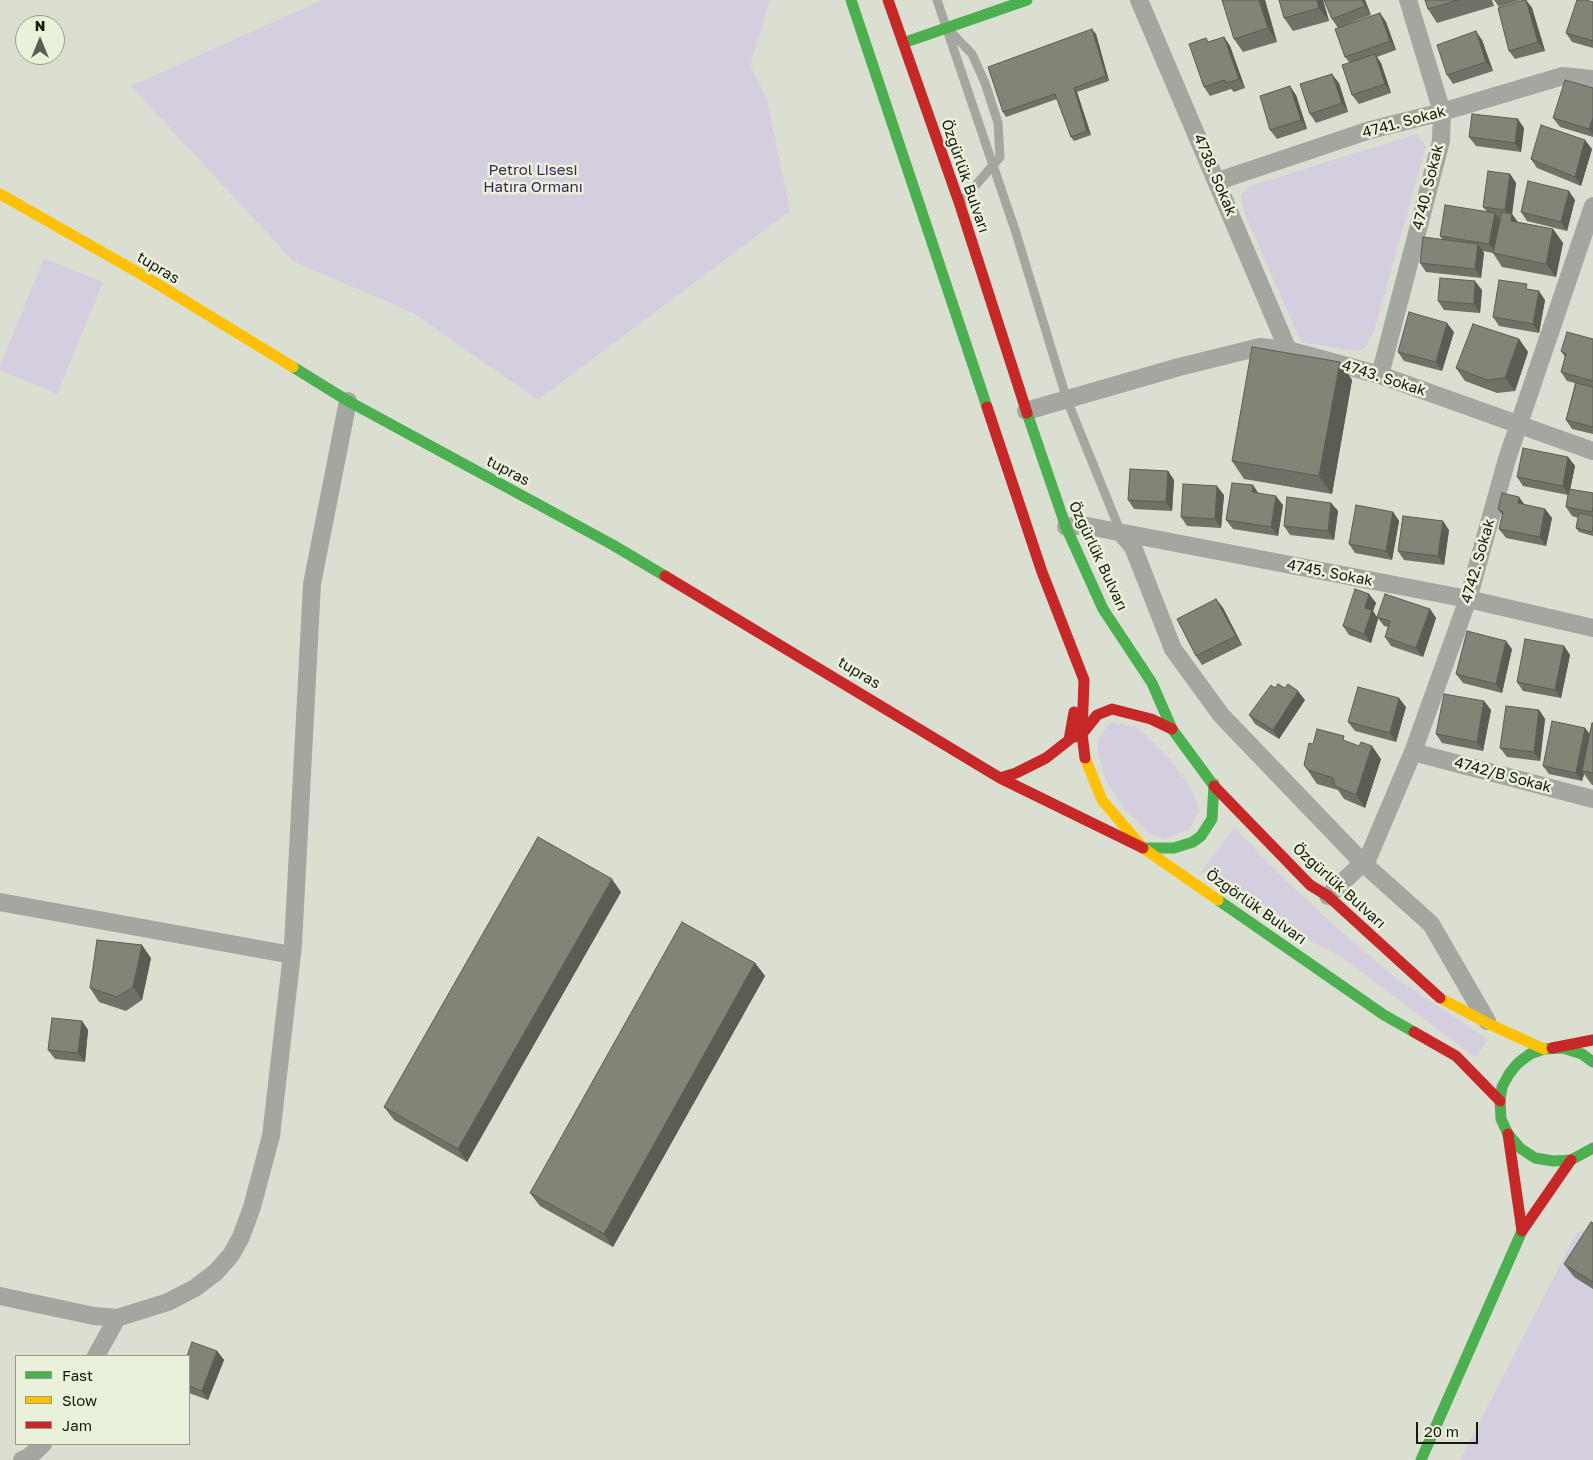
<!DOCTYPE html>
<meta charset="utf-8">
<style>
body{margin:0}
#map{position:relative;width:1593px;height:1460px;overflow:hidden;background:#dbdfd2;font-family:"Golos Text",sans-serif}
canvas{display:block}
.legend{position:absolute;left:15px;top:1355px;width:175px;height:90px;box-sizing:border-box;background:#e9f1da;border:1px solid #959b8a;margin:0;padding:6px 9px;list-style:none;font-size:15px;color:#171911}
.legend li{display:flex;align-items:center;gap:10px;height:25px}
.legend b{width:25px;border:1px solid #959b8a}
.north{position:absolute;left:15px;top:15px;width:50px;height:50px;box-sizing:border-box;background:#e9f1da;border:1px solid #959b8a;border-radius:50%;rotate:0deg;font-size:14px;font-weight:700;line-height:20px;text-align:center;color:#171911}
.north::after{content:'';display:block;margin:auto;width:18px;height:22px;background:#5c5e55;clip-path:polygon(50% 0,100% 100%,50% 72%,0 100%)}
.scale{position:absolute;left:1416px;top:1422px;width:62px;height:22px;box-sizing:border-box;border:2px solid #171911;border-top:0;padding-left:6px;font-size:15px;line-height:18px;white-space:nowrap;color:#171911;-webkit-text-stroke:4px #e9f1da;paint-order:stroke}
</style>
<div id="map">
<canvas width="1593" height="1460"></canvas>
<ul class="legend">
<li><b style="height:6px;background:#4caf50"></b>Fast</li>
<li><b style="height:6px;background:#ffc107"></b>Slow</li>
<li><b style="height:6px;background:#c62828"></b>Jam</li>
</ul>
<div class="north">N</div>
<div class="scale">20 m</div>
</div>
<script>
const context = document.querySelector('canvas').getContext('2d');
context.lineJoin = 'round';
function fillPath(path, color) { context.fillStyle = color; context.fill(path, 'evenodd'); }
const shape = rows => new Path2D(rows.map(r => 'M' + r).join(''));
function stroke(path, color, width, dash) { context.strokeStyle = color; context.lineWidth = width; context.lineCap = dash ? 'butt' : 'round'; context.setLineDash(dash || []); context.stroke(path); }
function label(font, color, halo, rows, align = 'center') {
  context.font = font + ' "Golos Text",sans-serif'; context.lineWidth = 5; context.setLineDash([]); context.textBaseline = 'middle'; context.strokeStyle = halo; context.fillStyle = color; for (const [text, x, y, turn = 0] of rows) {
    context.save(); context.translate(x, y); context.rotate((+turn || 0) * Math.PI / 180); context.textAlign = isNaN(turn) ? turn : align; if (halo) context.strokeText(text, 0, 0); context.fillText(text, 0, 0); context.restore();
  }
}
const green = shape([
 [322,0,770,0,750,65,767,99,790,211,538,400,413,313,293,261,131,86],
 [1417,134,1426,146,1375,328,1365,348,1358,351,1347,350,1301,342,1244,212,1241,195,1250,186],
 [44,258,103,282,57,394,0,370,0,366],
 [1110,722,1139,728,1168,757,1191,788,1199,811,1190,829,1165,839,1149,833,1125,810,1105,779,1097,747,1101,735],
 [1235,828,1278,873,1338,929,1401,982,1488,1039,1476,1058,1343,958,1290,929,1201,871],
 [1593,1228,1593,1460,1460,1460,1577,1232]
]);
const lane = shape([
 [937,0,1016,233,1067,400,1121,533],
 [950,31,972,54,985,83,998,123,1000,157,963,200]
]);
const street = shape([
 [1139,0,1288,350],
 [1218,181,1370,130,1442,112,1563,76,1593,79],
 [1380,375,1441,141,1442,112,1408,0],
 [1026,411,1179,367,1260,347,1288,350,1380,375,1593,451],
 [1066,527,1082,525,1468,599,1593,628],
 [1121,533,1133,547,1173,649,1221,715,1363,863,1431,924,1487,1021],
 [1413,752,1593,799],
 [1328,896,1368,858,1413,752,1468,599,1507,459,1593,206],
 [0,902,292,955],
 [0,1296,94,1316,117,1318,168,1302,195,1288,216,1272,231,1255,241,1237,252,1207,271,1136,293,945,312,584,348,401],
 [96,1356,117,1318],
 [22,1460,29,1457,43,1444]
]);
const fast = shape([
 [851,0,987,407],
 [903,43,1027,0],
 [293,367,348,401,613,545,665,576],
 [1027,413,1066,527,1103,609,1152,683,1172,729,1214,786],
 [1143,848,1174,848,1193,842,1201,836,1212,819,1214,784],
 [1218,900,1384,1015,1414,1032],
 [1593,1062,1582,1054,1563,1048,1544,1049,1530,1054,1518,1063,1509,1074,1502,1087,1500,1101,1501,1119,1508,1134,1520,1148,1535,1158,1553,1161,1571,1160,1593,1148],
 [1421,1460,1522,1231]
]);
const slow = shape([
 [0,194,146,277,293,367],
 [1085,758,1102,800,1143,848,1218,900],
 [1440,998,1489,1024,1544,1049]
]);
const jam = shape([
 [888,0,960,205,1027,413],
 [987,407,1042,572,1084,680,1082,734,1085,758],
 [665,576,1000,778],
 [1074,712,1069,740,1046,758,1016,773,1000,778,1143,848],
 [1075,737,1082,734,1097,715,1112,709,1151,719,1172,729],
 [1214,786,1310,885,1328,896,1440,998],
 [1414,1032,1456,1056,1500,1101],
 [1552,1048,1593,1040],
 [1508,1134,1522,1231,1571,1160]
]);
const wall = shape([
 [1265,0,1277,42,1243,52,1234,39],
 [1323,0,1329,21,1293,31,1284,18],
 [1324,0,1365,0,1371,15,1345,25,1380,13,1386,22,1396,50,1377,57,1381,63,1391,93,1359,104,1352,95,1349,62,1345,57,1338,28,1332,19],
 [1425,0,1492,0,1494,6,1437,23,1428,9],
 [1494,0,1521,0,1499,7],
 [1526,0,1532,8,1545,51,1515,59,1509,51],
 [1593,2,1593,48,1572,42,1566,33],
 [1096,34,1109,81,1077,92,1091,135,1074,141,1071,137,1057,99,1006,117,1003,112],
 [1224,37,1230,46,1245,88,1234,92,1231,89,1210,96,1204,87,1209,42],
 [1482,40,1493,71,1453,84,1447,75],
 [1339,83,1348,112,1316,123,1310,114],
 [1593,88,1593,137,1560,127,1553,118],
 [1296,95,1307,129,1277,139,1270,130],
 [1524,128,1521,152,1476,146,1469,137],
 [1592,149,1581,186,1537,168,1531,159],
 [1510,174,1516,183,1512,214,1518,222,1553,229,1563,243,1556,277,1502,267,1493,253,1483,251,1484,253,1481,278,1426,272,1420,263,1443,240,1440,236,1487,212,1483,207],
 [1575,200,1567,231,1527,221,1521,212],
 [1531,289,1545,300,1539,333,1499,326,1493,317],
 [1482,290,1480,313,1444,310,1438,301],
 [1454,332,1442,371,1404,361,1398,352],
 [1519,339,1528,352,1515,391,1497,393,1465,381,1456,368],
 [1593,339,1593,434,1572,429,1566,420,1575,383,1567,381,1561,372,1565,357,1561,351],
 [1340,362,1352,380,1332,494,1244,479,1232,461],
 [1568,457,1575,466,1570,489,1593,493,1593,536,1579,532,1576,528,1578,518,1572,516,1566,507,1568,495,1523,486,1517,477],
 [1168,471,1174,480,1172,511,1134,509,1128,500],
 [1258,493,1283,505,1278,536,1233,529,1226,520],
 [1224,495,1221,528,1187,526,1181,517],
 [1519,497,1525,505,1545,509,1552,518,1546,546,1506,538,1499,529,1502,515,1498,509],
 [1331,503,1338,511,1334,540,1290,535,1284,526],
 [1393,512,1399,521,1392,560,1355,553,1349,544],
 [1449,530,1444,565,1404,560,1398,551],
 [1369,594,1376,603,1373,611,1378,619,1371,643,1349,635,1343,626],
 [1216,599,1223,608,1242,645,1202,665,1196,656],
 [1430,609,1436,618,1423,657,1391,646,1385,637,1388,627,1384,626,1377,617],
 [1564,646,1570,655,1561,698,1523,691,1517,682],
 [1512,649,1502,693,1463,683,1456,674],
 [1275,688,1305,700,1279,739,1255,724,1249,715],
 [1484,701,1491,710,1483,751,1442,743,1436,734],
 [1406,707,1396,742,1355,731,1348,722],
 [1539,710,1545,719,1540,761,1507,757,1500,748],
 [1593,723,1593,785,1592,785,1584,774,1582,781,1549,774,1543,766,1585,728,1589,734],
 [1348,742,1381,759,1365,808,1344,799,1338,790,1317,784,1304,765,1313,744],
 [621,892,467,1162,394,1120,384,1107],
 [151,958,142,1000,126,1011,99,1002,90,988],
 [755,963,765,976,613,1247,540,1206,530,1193],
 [82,1021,88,1030,85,1062,55,1059,48,1050],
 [1593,1223,1593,1289,1574,1277,1564,1264],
 [217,1351,224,1360,208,1400,189,1393,189,1356]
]);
const shadedWall = shape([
 [1259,0,1265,0,1277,42,1268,28],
 [1317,0,1323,0,1329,21,1319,8],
 [1362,0,1365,0,1371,15,1365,6],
 [1526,0,1532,8,1545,51,1538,42],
 [1380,13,1386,22,1396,50,1390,41],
 [1092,29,1096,34,1109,81,1106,76],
 [1476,31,1482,40,1493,71,1486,62],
 [1224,37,1230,46,1245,88,1239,79],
 [1375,54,1381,63,1391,93,1385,84],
 [1332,74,1339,83,1348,112,1342,103],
 [1290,86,1296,95,1307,129,1301,120],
 [1074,88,1077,92,1091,135,1087,131],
 [1593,118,1593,134,1589,129],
 [1518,119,1524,128,1521,152,1515,143],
 [1585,140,1592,149,1581,186,1575,177],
 [1510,174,1516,183,1512,214,1521,227,1511,221,1511,218,1505,210],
 [1569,191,1575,200,1567,231,1561,222],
 [1495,213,1501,222,1496,253,1489,244],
 [1553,229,1563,243,1556,277,1546,264],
 [1478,244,1484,253,1481,278,1475,269],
 [1475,281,1482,290,1480,313,1474,304],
 [1539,291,1545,300,1539,333,1533,324],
 [1447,323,1454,332,1442,371,1436,362],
 [1519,339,1528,352,1515,391,1505,378],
 [1340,362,1352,380,1332,494,1319,476],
 [1568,457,1575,466,1569,495,1563,486],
 [1168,471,1174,480,1172,511,1166,502],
 [1253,485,1259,494,1252,492],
 [1217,486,1224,495,1221,528,1215,519],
 [1276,496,1283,505,1278,536,1271,527],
 [1519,497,1525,506,1518,503],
 [1331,503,1338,511,1334,540,1328,531],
 [1545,509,1552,518,1546,546,1540,537],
 [1393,512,1399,521,1392,560,1386,551],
 [1443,521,1449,530,1444,565,1438,556],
 [1369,594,1376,603,1373,611,1378,619,1371,643,1364,634,1365,608],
 [1216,599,1223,608,1242,645,1236,636],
 [1430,609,1436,618,1423,657,1416,648],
 [1506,641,1512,649,1502,693,1496,684],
 [1564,646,1570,655,1561,698,1555,690],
 [1298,691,1305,700,1279,739,1273,730],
 [1399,698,1406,707,1396,742,1390,733],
 [1484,701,1491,710,1483,751,1477,742],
 [1539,710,1545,719,1540,761,1534,752],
 [1585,728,1592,737,1582,771,1584,774,1582,781,1576,773],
 [1372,746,1381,759,1365,808,1356,795],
 [612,879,621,892,467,1162,458,1149],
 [142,945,151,958,142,1000,133,987],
 [755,963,765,976,613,1247,604,1234],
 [82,1021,88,1030,85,1062,78,1053],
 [217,1351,224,1360,208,1400,202,1391]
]);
const building = shape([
 [1222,0,1259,0,1268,28,1234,39,1222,0],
 [1279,0,1317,0,1319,8,1284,18,1279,0],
 [1324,0,1362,0,1365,6,1332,19,1324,0],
 [1425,0,1459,0,1428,9,1425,0],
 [1524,0,1526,0,1538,42,1509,51,1498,8,1524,0],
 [1577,0,1586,0,1593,2,1593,41,1566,33,1577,0],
 [1380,13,1390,41,1345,57,1335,29,1380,13],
 [1092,29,1106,76,1074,88,1087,131,1071,137,1055,94,1003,112,988,67,1092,29],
 [1476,31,1486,62,1447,75,1437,45,1476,31],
 [1224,37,1239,79,1227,83,1224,80,1204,87,1189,44,1206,38,1208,42,1224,37],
 [1375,54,1385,84,1352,95,1342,65,1375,54],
 [1332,74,1342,103,1310,114,1300,84,1332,74],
 [1565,80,1593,88,1593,118,1589,129,1553,118,1565,80],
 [1290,86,1301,120,1270,130,1260,96,1290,86],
 [1472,114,1518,119,1515,143,1469,137,1472,114],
 [1541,125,1585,140,1575,177,1531,159,1541,125],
 [1488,171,1510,174,1505,210,1483,207,1488,171],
 [1528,181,1569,191,1561,222,1521,212,1528,181],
 [1445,205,1495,213,1489,244,1440,236,1445,205],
 [1502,212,1512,214,1511,221,1553,229,1546,264,1493,253,1502,212],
 [1423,237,1478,244,1475,269,1420,263,1423,237],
 [1440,278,1475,281,1474,304,1438,301,1440,278],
 [1499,280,1527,284,1526,289,1539,291,1533,324,1493,317,1499,280],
 [1409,312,1447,323,1436,362,1398,352,1409,312],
 [1473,324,1519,339,1505,378,1487,380,1456,368,1473,324],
 [1567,332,1593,339,1593,381,1561,372,1566,354,1561,351,1567,332],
 [1252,347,1340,362,1319,476,1232,461,1252,347],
 [1576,383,1593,387,1593,427,1566,420,1576,383],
 [1523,448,1568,457,1563,486,1517,477,1523,448],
 [1130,469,1168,471,1166,502,1128,500,1130,469],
 [1232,483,1253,485,1252,492,1276,496,1271,527,1226,520,1232,483],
 [1183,484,1217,486,1215,519,1181,517,1183,484],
 [1569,489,1593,493,1593,507,1592,512,1566,507,1569,489],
 [1502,493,1519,497,1518,503,1545,509,1540,537,1499,529,1503,512,1498,509,1502,493],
 [1287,497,1331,503,1328,531,1284,526,1287,497],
 [1356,505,1393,512,1386,551,1349,544,1356,505],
 [1579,513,1593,516,1593,526,1592,532,1576,528,1579,513],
 [1403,516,1443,521,1438,556,1398,551,1403,516],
 [1355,589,1369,594,1365,608,1372,610,1364,634,1343,626,1355,589],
 [1385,594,1430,609,1416,648,1385,637,1390,621,1377,617,1385,594],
 [1216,599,1236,636,1196,656,1177,619,1216,599],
 [1467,631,1506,641,1496,684,1456,674,1467,631],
 [1525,639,1564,646,1555,690,1517,682,1525,639],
 [1278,684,1285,688,1288,684,1298,691,1273,730,1249,715,1271,685,1275,688,1278,684],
 [1358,687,1399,698,1390,733,1348,722,1358,687],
 [1444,694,1484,701,1477,742,1436,734,1444,694],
 [1506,706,1539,710,1534,752,1500,748,1506,706],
 [1552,721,1585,728,1576,773,1543,766,1552,721],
 [1592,723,1593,723,1593,773,1582,771,1592,723],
 [1317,729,1344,736,1343,740,1359,746,1361,742,1372,746,1356,795,1335,786,1333,778,1308,770,1304,765,1309,743,1313,744,1317,729],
 [538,837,612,879,458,1149,384,1107,538,837],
 [682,922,755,963,604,1234,530,1193,682,922],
 [97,940,142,945,133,987,117,997,90,988,97,940],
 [52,1018,82,1021,78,1053,48,1050,52,1018],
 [1591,1222,1593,1223,1593,1282,1564,1264,1591,1222],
 [192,1342,217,1351,202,1391,189,1386,189,1356,187,1356,192,1342]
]);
const streetNames = [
 ["4741. Sokak",1404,122,-15],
 ["4738. Sokak",1215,175,67],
 ["Özgürlük Bulvarı",965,176,71],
 ["4740. Sokak",1428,187,-76],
 ["tupras",158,268,31],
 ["4743. Sokak",1384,378,18],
 ["tupras",508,471,28],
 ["Özgürlük Bulvarı",1098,556,65],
 ["4742. Sokak",1478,561,-74],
 ["4745. Sokak",1330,573,11],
 ["tupras",859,673,31],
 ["4742/B Sokak",1503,775,15],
 ["Özgürlük Bulvarı",1339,886,42],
 ["Özgörlük Bulvarı",1256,907,35]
];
const parkNames = [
 ["Petrol Lisesi",533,170],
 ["Hatıra Ormanı",533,187]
];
fillPath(green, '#d5cede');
stroke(lane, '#a4a7a0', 9);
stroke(street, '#a4a7a0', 18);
stroke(fast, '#4caf50', 11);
stroke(slow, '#ffc107', 11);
stroke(jam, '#c62828', 11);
fillPath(wall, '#6f7266');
fillPath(shadedWall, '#5a5d53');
fillPath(building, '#818577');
stroke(building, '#5a5d53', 1);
label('15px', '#171911', '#e9f1da', streetNames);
label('15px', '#3d255b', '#e9f1da', parkNames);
</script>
